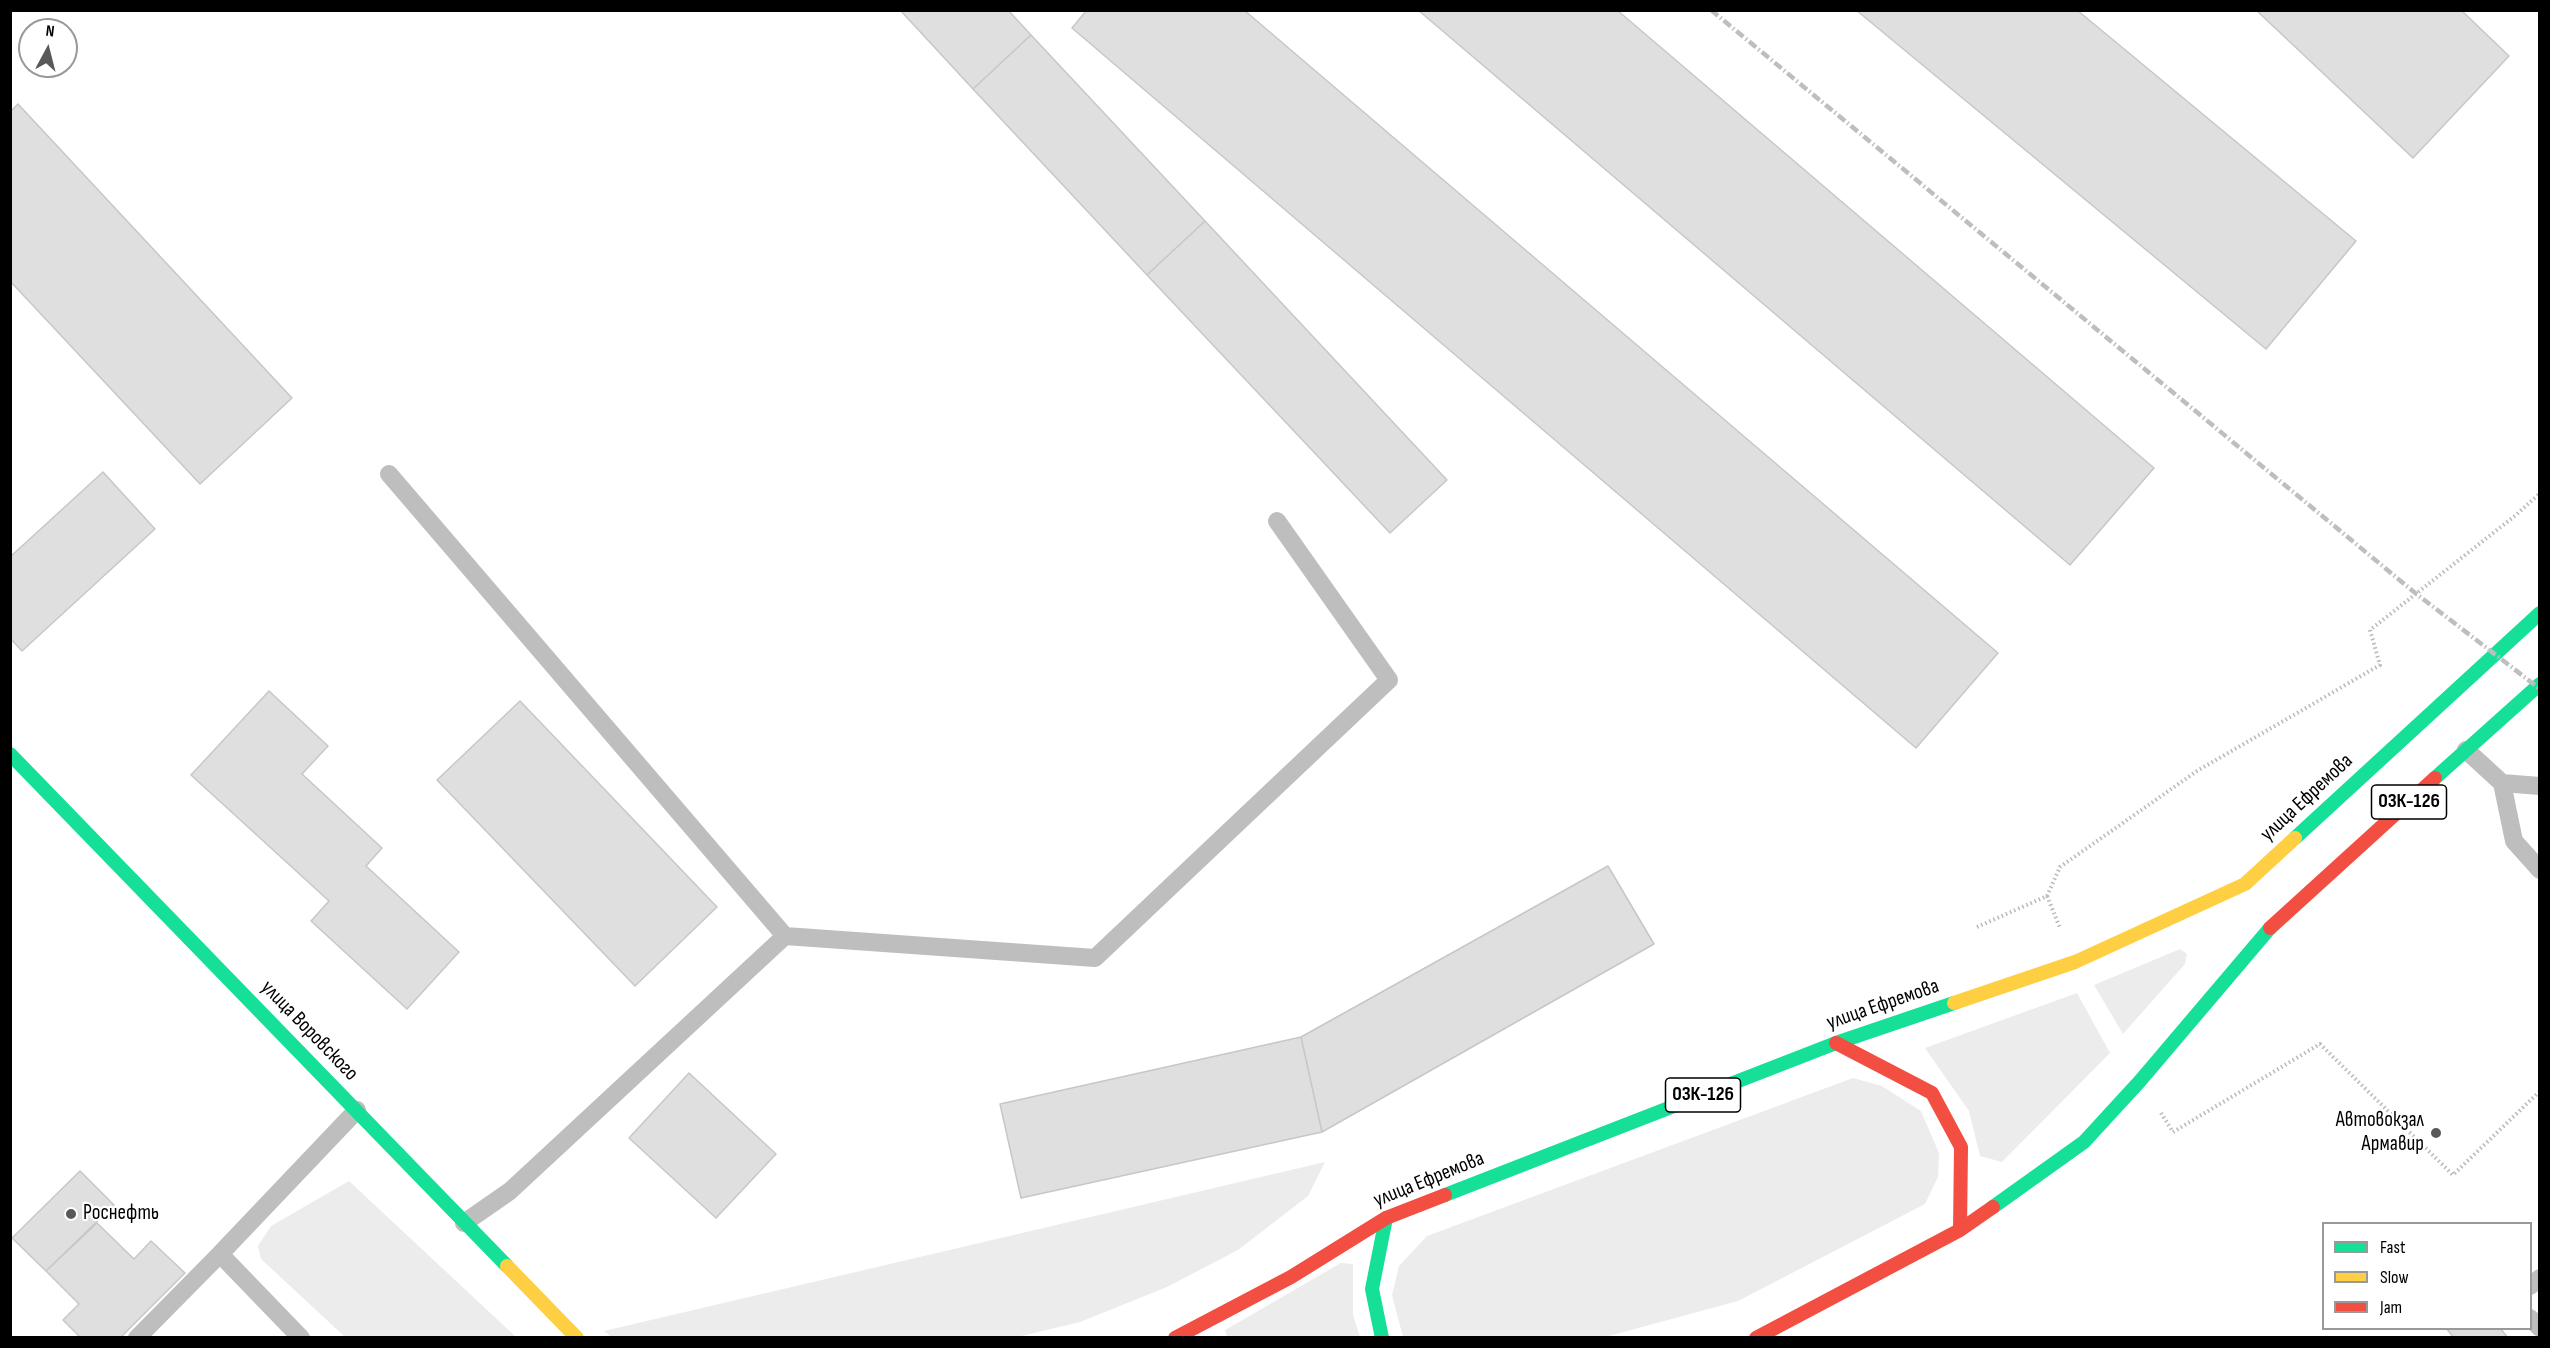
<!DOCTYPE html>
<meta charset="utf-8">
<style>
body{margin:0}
#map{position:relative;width:2550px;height:1348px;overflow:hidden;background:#fff;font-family:"Sofia Sans Condensed",sans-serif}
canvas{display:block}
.frame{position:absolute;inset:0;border:12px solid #000;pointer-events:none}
.legend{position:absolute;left:2322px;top:1222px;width:210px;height:108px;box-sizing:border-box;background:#fff;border:2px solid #999;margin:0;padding:8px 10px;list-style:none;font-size:18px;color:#000}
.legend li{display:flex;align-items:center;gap:12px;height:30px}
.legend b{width:30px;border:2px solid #999}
.north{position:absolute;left:18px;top:18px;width:60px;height:60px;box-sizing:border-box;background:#fff;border:2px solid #999;border-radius:50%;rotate:7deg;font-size:16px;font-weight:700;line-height:24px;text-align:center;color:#000}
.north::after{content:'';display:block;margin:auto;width:21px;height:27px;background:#595959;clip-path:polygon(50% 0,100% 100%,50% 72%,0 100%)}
</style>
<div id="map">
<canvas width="2550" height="1348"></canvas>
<div class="frame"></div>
<ul class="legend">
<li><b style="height:8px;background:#16e098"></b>Fast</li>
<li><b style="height:8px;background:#ffcf43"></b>Slow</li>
<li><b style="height:8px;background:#f24e42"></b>Jam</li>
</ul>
<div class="north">N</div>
</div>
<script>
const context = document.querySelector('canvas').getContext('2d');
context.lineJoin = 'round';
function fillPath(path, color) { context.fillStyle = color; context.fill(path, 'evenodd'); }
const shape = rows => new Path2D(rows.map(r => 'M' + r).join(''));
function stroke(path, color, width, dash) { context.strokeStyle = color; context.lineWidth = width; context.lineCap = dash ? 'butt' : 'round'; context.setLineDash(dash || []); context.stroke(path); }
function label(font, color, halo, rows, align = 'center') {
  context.font = font + ' "Sofia Sans Condensed",sans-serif'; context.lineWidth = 4.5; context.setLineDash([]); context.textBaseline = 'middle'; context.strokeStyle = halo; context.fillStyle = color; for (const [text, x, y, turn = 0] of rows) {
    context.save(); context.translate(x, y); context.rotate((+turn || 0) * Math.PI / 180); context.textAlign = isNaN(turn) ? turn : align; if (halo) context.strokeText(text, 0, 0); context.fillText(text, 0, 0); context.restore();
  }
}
const green = shape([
 [2180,949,2187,954,2185,964,2123,1034,2094,985],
 [2077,993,2110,1053,2002,1162,1980,1156,1969,1111,1925,1048],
 [1853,1078,1882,1086,1921,1111,1939,1153,1938,1177,1925,1204,1738,1301,1605,1337,1403,1337,1392,1295,1399,1266,1427,1236],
 [1325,1162,1308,1196,1238,1250,1167,1287,1080,1322,1013,1338,613,1338,604,1331],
 [349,1181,516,1337,345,1337,261,1259,258,1246,271,1226],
 [1341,1263,1353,1264,1353,1315,1360,1337,1227,1337,1225,1330]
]);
const building = shape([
 [900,10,1008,10,1031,35,973,89,900,10],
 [1087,10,1244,10,1998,653,1916,748,1072,28,1087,10],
 [1418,10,1617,10,2154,468,2070,565,1418,10],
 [1856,10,2077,10,2356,241,2266,349,1856,10],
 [2256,10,2461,10,2509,56,2413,158,2256,10],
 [1031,35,1205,221,1147,275,973,89,1031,35],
 [18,104,292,398,200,484,10,281,10,112,18,104],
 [1205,221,1447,480,1390,533,1147,275,1205,221],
 [103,472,155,529,22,651,10,638,10,557,103,472],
 [269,691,328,746,302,774,382,848,366,866,459,952,407,1009,311,921,329,901,191,775,269,691],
 [520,701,717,907,635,986,437,780,520,701],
 [1608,866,1654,944,1322,1132,1301,1037,1608,866],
 [1301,1037,1322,1132,1021,1198,1000,1104,1301,1037],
 [689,1073,776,1154,716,1218,629,1138,689,1073],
 [80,1171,114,1205,46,1271,12,1238,80,1171],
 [97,1223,134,1259,151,1241,185,1273,120,1338,81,1338,63,1320,79,1304,46,1271,97,1223],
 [2446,1328,2500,1328,2508,1338,2454,1338,2446,1328]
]);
const path = shape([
 [2047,896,2060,928],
 [1977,927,2047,896,2060,867,2197,771,2380,665,2370,630,2516,515,2540,493],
 [2161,1113,2173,1132,2320,1044,2453,1175,2540,1091]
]);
const lane = shape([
 [389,474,785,936,1095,958,1389,680,1277,521],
 [2466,750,2502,783,2514,841,2540,870],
 [2502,783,2540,786],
 [464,1223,510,1191,785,936],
 [220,1254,357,1110],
 [2530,1286,2540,1278],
 [2530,1318,2540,1328],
 [137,1338,220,1254,301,1338]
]);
const fast = shape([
 [10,754,507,1266],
 [2435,778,2540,684],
 [2295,838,2540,613],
 [1445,1195,1836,1043,1954,1003],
 [1993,1207,2084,1142,2140,1081,2270,928],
 [1382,1338,1372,1289,1386,1218]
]);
const slow = shape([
 [1954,1003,2075,962,2245,884,2295,838],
 [507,1266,577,1338]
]);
const jam = shape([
 [2270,928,2435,778],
 [1836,1043,1932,1093,1961,1147,1960,1230],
 [1175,1338,1291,1277,1386,1218,1445,1195],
 [1756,1338,1960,1230,1993,1207]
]);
const rail = shape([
 [1711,10,2414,592,2540,689]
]);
const markers = [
 [2436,1133,6,"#595959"],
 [71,1214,6,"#595959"]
];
const shields = [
 [2409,802,75],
 [1703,1095,75]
];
const shieldNames = [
 ["03К-126",2409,802],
 ["03К-126",1703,1095]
];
const streetNames = [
 ["улица Ефремова",2307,798,-43],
 ["улица Ефремова",1883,1005,-19],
 ["улица Воровского",309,1031,46],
 ["улица Ефремова",1429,1180,-22]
];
const poiNames = [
 ["Автовокзал",2424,1121],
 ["Армавир",2424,1145],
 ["Роснефть",83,1214,"left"]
];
fillPath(green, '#ececec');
fillPath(building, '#dfdfdf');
stroke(building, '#c7c7c7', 1.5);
stroke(path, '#b9b9b9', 4, [1.5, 3]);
stroke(lane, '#bebebe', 18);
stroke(fast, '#16e098', 14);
stroke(slow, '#ffcf43', 14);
stroke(jam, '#f24e42', 14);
stroke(rail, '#bebebe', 4.5, [9, 3, 1.5, 3]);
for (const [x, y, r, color] of markers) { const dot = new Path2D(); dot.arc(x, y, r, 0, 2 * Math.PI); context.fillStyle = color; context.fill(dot); stroke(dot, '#fff', 2); }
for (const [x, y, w] of shields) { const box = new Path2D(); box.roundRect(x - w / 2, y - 17, w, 34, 4.5); context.fillStyle = '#fff'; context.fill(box); stroke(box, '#000', 1.5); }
label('bold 20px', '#000', null, shieldNames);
label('21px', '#000', '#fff', streetNames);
label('21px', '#000', '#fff', poiNames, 'right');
</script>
